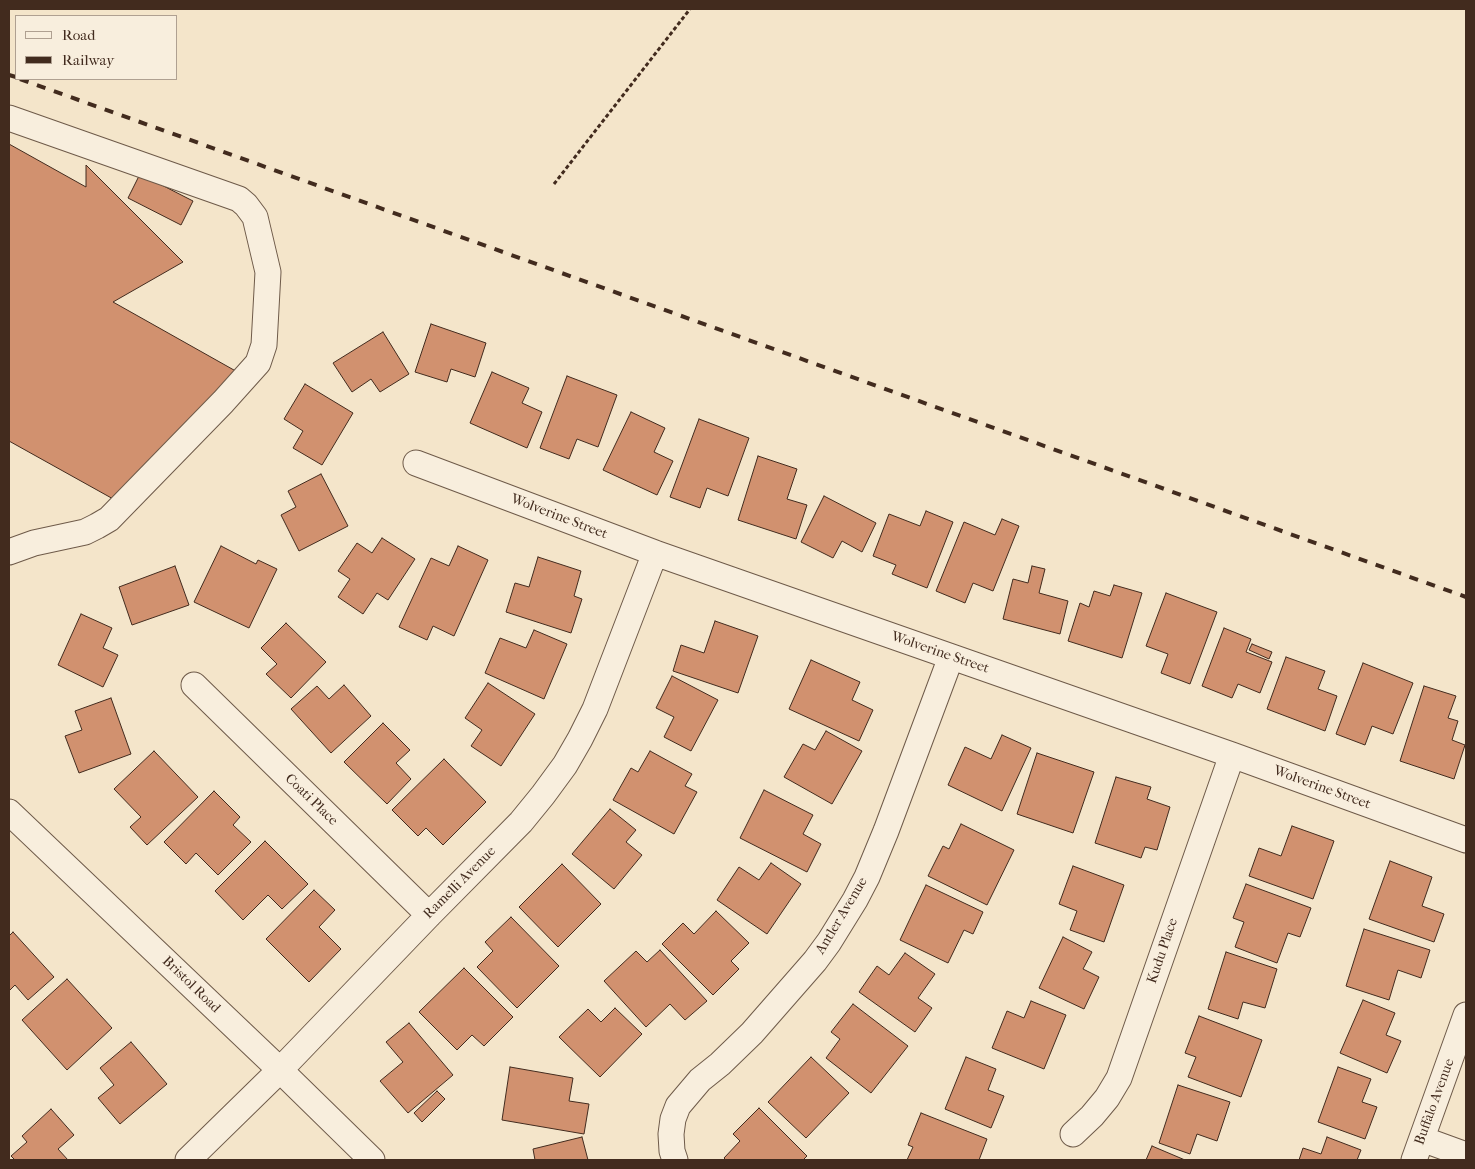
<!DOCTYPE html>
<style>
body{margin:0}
#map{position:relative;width:1475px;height:1169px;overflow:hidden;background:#f4e5ca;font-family:"IM FELL French Canon",serif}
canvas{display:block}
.frame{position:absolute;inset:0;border:10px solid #422b1e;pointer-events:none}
.legend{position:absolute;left:15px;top:15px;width:162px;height:65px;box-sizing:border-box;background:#f8eedd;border:1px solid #afa091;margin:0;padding:6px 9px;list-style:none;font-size:15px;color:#422b1e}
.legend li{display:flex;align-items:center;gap:10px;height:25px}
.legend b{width:25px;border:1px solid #afa091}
</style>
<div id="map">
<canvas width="1475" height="1169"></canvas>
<div class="frame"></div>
<ul class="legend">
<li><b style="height:6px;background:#f8eedd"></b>Road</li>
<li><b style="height:6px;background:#422b1e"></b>Railway</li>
</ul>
</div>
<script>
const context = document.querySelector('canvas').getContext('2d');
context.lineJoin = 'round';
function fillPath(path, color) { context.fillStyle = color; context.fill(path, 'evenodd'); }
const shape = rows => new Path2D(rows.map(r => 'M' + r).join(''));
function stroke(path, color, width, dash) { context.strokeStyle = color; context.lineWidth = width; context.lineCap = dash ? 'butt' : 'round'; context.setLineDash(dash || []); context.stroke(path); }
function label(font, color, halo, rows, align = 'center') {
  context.font = font + ' "IM FELL French Canon",serif'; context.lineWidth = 4.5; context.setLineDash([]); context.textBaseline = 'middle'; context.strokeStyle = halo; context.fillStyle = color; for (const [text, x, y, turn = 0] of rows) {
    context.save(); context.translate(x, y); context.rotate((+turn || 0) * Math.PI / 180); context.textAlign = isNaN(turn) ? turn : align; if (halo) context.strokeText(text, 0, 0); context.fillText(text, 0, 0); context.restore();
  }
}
const building = shape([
 [9,144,86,187,86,165,183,262,113,302,241,374,115,500,9,441,9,144],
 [140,174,193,201,181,225,128,198,140,174],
 [431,324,486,343,475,377,451,369,447,382,415,372,431,324],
 [383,332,409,374,380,392,371,379,352,392,333,363,383,332],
 [492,372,529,388,522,403,542,412,527,448,470,423,492,372],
 [567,376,617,395,598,447,577,439,569,459,540,448,567,376],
 [305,384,353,413,322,465,293,448,303,431,284,419,305,384],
 [631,412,665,428,654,452,673,461,657,495,603,470,631,412],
 [699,419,749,438,728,496,707,488,700,508,670,497,699,419],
 [758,456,797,469,787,499,807,505,796,539,738,520,758,456],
 [321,474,348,526,299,551,281,515,296,507,288,491,321,474],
 [824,496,876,523,862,552,842,541,833,558,801,542,824,496],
 [926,511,953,522,927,588,892,574,896,565,873,556,889,514,920,526,926,511],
 [1002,519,1019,526,993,591,973,583,965,603,936,591,964,522,995,535,1002,519],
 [382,538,415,559,388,600,377,593,363,614,338,597,350,579,338,571,357,543,372,553,382,538],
 [221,546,256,564,258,560,277,569,249,628,194,602,221,546],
 [458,546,488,560,454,636,433,626,427,640,399,627,431,558,449,566,458,546],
 [538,557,581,571,574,596,582,599,571,633,506,612,515,583,529,587,538,557],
 [175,566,189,605,132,625,119,587,175,566],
 [1032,566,1045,569,1039,593,1068,601,1060,634,1003,619,1013,579,1028,583,1032,566],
 [1114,585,1142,593,1122,658,1068,641,1080,603,1089,607,1094,591,1110,596,1114,585],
 [1166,593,1217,612,1190,684,1161,673,1168,654,1146,646,1166,593],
 [81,614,112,628,103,648,118,655,103,687,58,665,81,614],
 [715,621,758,636,738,693,673,671,681,645,704,653,715,621],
 [286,623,326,662,291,698,266,674,277,664,261,648,286,623],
 [1224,628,1251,639,1246,652,1272,662,1260,693,1238,684,1232,698,1202,686,1224,628],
 [534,630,567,644,544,699,485,673,500,638,526,648,534,630],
 [1252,644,1272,652,1269,659,1249,650,1252,644],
 [1286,657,1325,671,1318,689,1337,696,1325,731,1267,709,1286,657],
 [811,660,860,682,852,700,873,710,859,741,789,709,811,660],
 [1363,663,1413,683,1393,734,1372,726,1365,745,1336,734,1363,663],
 [672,676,718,700,691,751,664,737,674,717,656,708,672,676],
 [488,683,535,714,501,766,471,746,482,730,465,718,488,683],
 [344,685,371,716,331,753,291,709,317,686,329,699,344,685],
 [1424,686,1456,696,1448,718,1458,721,1452,740,1465,745,1454,779,1400,761,1424,686],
 [111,698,131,754,79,773,65,736,82,730,75,711,111,698],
 [383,723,410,750,396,763,411,779,387,804,344,762,383,723],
 [826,731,862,751,832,804,784,777,803,744,815,750,826,731],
 [1002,735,1031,748,1002,811,948,785,965,747,991,759,1002,735],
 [154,751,198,797,147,845,130,827,141,817,114,789,154,751],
 [650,751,692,774,685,786,697,792,674,834,613,800,631,768,638,772,650,751],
 [1037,753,1094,772,1073,833,1017,814,1037,753],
 [444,759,486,802,443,845,426,828,418,836,392,810,444,759],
 [1116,777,1151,787,1147,799,1170,807,1157,850,1145,847,1141,858,1095,843,1116,777],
 [764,790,813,815,803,834,821,844,807,872,740,838,764,790],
 [214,791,240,817,233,825,251,842,218,875,196,853,186,864,164,842,214,791],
 [610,809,636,830,626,842,642,855,614,889,572,854,610,809],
 [961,824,1014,850,987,905,928,876,943,846,949,849,961,824],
 [1292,826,1334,841,1313,899,1249,876,1259,848,1281,856,1292,826],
 [265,841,308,884,282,909,268,895,243,920,215,891,265,841],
 [1390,861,1432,877,1422,906,1444,914,1434,942,1369,919,1390,861],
 [771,863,801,884,767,934,717,900,739,867,759,880,771,863],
 [562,864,601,904,558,947,519,907,562,864],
 [1073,866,1124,885,1104,942,1070,930,1077,911,1059,904,1073,866],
 [1246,884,1311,908,1300,937,1288,933,1277,963,1235,947,1244,922,1233,918,1246,884],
 [926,885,983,912,973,934,964,930,948,963,900,940,926,885],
 [314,890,335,910,319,927,341,949,309,982,266,939,314,890],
 [716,911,749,943,731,961,739,969,713,995,662,944,683,923,694,934,716,911],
 [511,917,559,966,517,1008,477,967,493,951,485,942,511,917],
 [1364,929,1430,950,1421,978,1398,970,1389,1000,1346,986,1364,929],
 [13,932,54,977,28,1000,15,985,9,991,9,936,13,932],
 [1063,937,1092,952,1083,969,1099,977,1084,1009,1039,988,1063,937],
 [660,950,707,1001,685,1020,670,1004,646,1027,604,981,636,951,647,962,660,950],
 [1226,952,1277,969,1265,1008,1243,1002,1238,1019,1208,1009,1226,952],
 [905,953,935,974,918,998,932,1008,915,1032,859,992,877,966,889,975,905,953],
 [464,968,513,1017,484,1046,472,1035,457,1050,419,1012,464,968],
 [67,979,112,1028,67,1070,22,1020,67,979],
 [1363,1000,1395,1013,1386,1035,1401,1041,1387,1073,1340,1053,1363,1000],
 [1031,1001,1066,1015,1044,1069,992,1048,1007,1011,1024,1018,1031,1001],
 [853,1004,908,1046,871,1093,826,1058,840,1039,831,1032,853,1004],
 [615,1008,642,1034,600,1077,559,1037,588,1009,601,1022,615,1008],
 [1199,1016,1262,1040,1241,1097,1188,1077,1196,1057,1185,1053,1199,1016],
 [409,1023,453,1075,408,1113,380,1081,403,1062,386,1042,409,1023],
 [131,1042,167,1084,120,1124,98,1098,114,1085,100,1068,131,1042],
 [811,1057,849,1093,806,1138,768,1102,811,1057],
 [966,1057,996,1069,988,1090,1004,1096,991,1128,945,1109,966,1057],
 [510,1067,573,1078,569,1101,589,1104,584,1134,502,1120,510,1067],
 [1338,1067,1371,1079,1362,1102,1377,1107,1365,1139,1318,1122,1338,1067],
 [1178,1085,1230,1102,1217,1141,1197,1134,1190,1154,1159,1143,1178,1085],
 [437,1091,445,1099,422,1122,414,1113,437,1091],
 [759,1108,807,1156,803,1160,726,1160,724,1158,740,1141,733,1134,759,1108],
 [51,1109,74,1135,58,1149,68,1160,15,1160,11,1156,27,1142,22,1136,51,1109],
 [921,1113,987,1139,979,1160,907,1160,913,1147,908,1145,921,1113],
 [582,1137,588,1160,535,1160,533,1149,582,1137],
 [1327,1137,1361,1150,1357,1160,1299,1160,1303,1148,1321,1154,1327,1137],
 [1152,1146,1185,1160,1146,1160,1152,1146]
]);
const path = shape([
 [554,184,690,9]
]);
const minor = shape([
 [9,118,239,199,246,205,255,217,268,272,264,345,258,363,223,402,109,519,97,526,85,532,34,543,9,552],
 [416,463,655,553,1232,755,1466,840],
 [194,685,429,915],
 [9,812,280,1070,372,1160],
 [1073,1134,1092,1116,1107,1098,1119,1078,1232,755],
 [1422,1139,1466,1155],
 [188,1160,280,1070,429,915,521,822,543,795,565,765,580,739,595,709,655,553],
 [675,1160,672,1151,671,1134,673,1119,678,1106,700,1080,720,1064,752,1033,815,961,829,942,855,900,867,877,886,831,951,657],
 [1414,1160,1466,1015]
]);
const rail = shape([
 [9,75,16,77],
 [20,79,1466,597]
]);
const streetNames = [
 ["Wolverine Street",559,517,21],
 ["Wolverine Street",940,653,19],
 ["Wolverine Street",1322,788,20],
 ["Coati Place",311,800,44],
 ["Ramelli Avenue",460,883,-45],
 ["Antler Avenue",842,916,-59],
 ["Kudu Place",1163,951,-71],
 ["Bristol Road",191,985,44],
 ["Buffalo Avenue",1435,1102,-70]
];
fillPath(building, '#d1916f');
stroke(building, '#422b1e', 1);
stroke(minor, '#6e5a49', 27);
stroke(path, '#422b1e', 3, [4, 2.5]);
stroke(minor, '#f8eedd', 25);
stroke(rail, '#422b1e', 4, [9, 9]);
label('14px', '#422b1e', '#f8eedd', streetNames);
</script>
